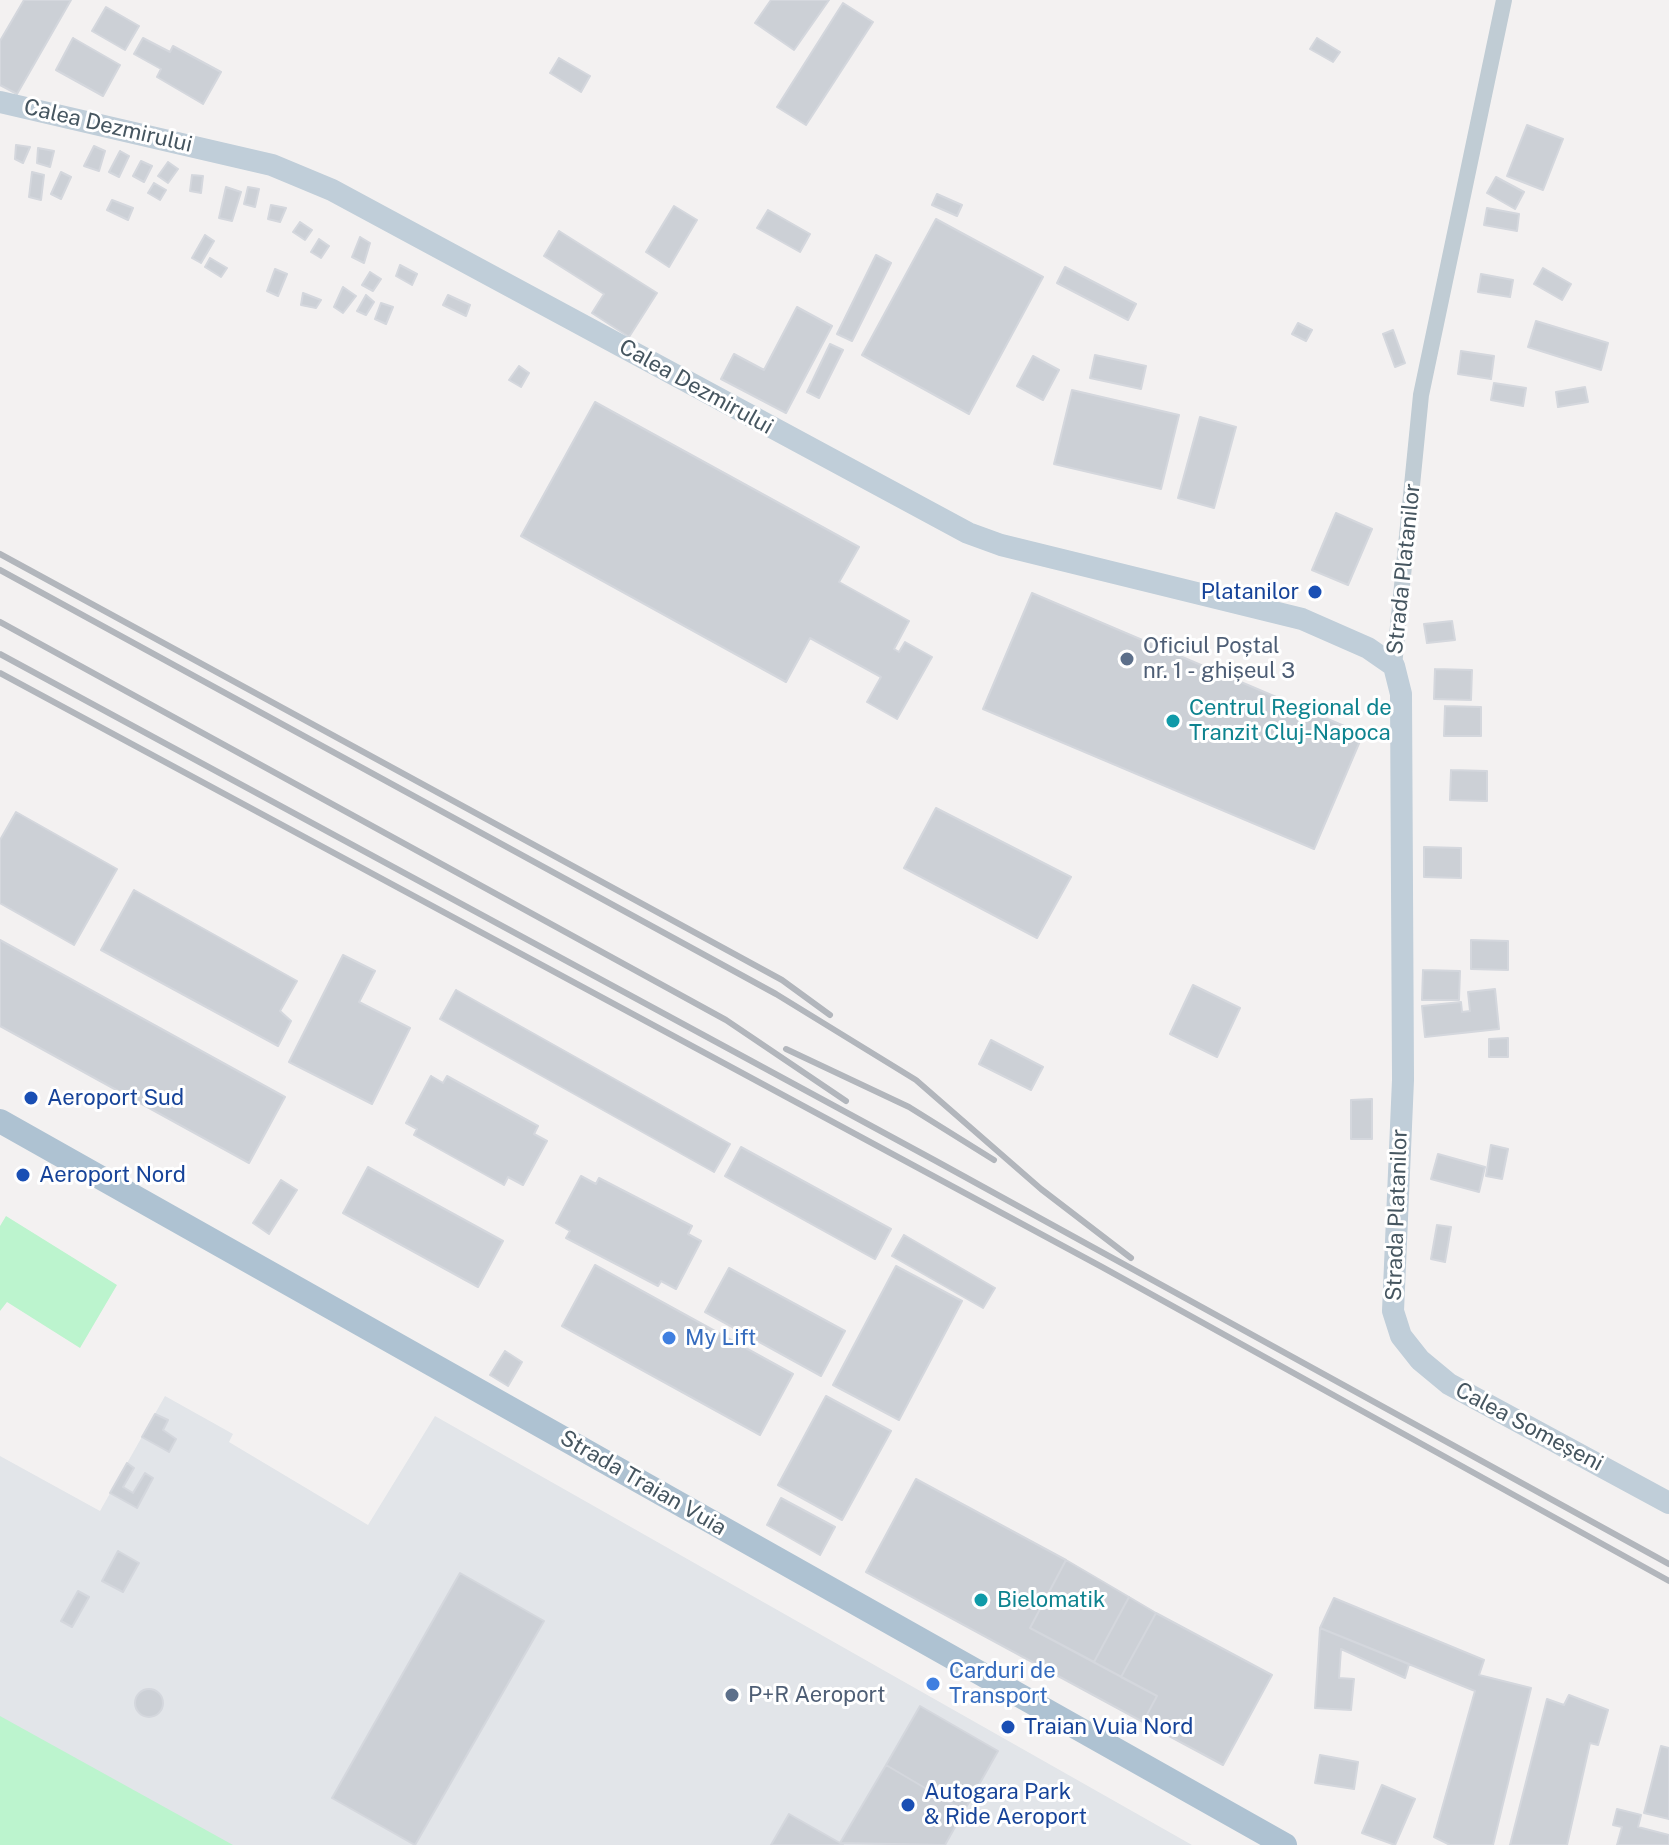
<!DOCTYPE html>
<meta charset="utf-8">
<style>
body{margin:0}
canvas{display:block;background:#f3f1f1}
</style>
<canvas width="1669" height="1845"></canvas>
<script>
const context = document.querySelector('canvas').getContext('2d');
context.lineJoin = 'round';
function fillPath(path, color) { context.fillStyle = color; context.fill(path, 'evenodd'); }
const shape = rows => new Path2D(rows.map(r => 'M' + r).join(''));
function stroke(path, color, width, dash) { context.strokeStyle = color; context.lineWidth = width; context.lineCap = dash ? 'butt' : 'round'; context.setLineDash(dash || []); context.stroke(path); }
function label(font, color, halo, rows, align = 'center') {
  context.font = font + ' "Public Sans",sans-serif'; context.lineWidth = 6; context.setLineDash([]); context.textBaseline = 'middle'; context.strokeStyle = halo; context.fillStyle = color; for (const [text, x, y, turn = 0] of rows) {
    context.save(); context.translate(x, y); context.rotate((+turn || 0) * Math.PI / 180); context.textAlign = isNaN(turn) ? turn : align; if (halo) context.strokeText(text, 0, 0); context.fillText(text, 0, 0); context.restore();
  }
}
const airport = shape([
 [165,1396,233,1434,229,1442,368,1525,435,1416,1192,1845,0,1845,0,1456,100,1511]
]);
const green = shape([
 [6,1216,117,1285,80,1348,7,1302,0,1311,0,1226],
 [0,1716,233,1845,0,1845]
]);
const building = shape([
 [24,0,71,0,17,94,0,85,0,41,24,0],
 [771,0,829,0,794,50,755,23,771,0],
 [843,3,873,22,806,125,777,107,843,3],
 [106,7,139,26,125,50,92,31,106,7],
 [73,38,120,65,103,96,56,70,73,38],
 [143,38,170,52,173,46,221,72,203,104,157,77,161,69,134,54,143,38],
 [1317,38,1340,52,1333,62,1310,49,1317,38],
 [559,58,590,76,581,92,550,73,559,58],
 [1527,125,1563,139,1543,190,1507,176,1527,125],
 [16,145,30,147,23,163,15,159,16,145],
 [94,146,105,151,99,171,84,166,94,146],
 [38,148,54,151,50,167,37,163,38,148],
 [120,151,129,156,119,177,109,172,120,151],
 [141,161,152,166,144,182,133,176,141,161],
 [168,162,178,169,168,183,158,176,168,162],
 [32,172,44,175,41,200,29,197,32,172],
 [61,172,71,177,61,199,51,194,61,172],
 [192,175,203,176,201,193,190,191,192,175],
 [1496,177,1524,192,1515,209,1487,193,1496,177],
 [154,183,166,190,160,200,148,193,154,183],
 [226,187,241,192,232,221,219,218,226,187],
 [248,187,259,189,255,207,244,204,248,187],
 [937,194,962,205,957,216,932,205,937,194],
 [112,200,133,208,128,220,107,210,112,200],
 [271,205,286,208,280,222,268,219,271,205],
 [674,206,697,220,669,267,646,252,674,206],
 [1487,208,1519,214,1517,231,1484,225,1487,208],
 [768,210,810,234,800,252,757,228,768,210],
 [936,219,1043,277,969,414,862,355,936,219],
 [300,222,312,230,305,240,293,232,300,222],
 [559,231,657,293,629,337,592,313,604,294,544,256,559,231],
 [205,235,214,241,201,263,192,258,205,235],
 [360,237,370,243,364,263,352,257,360,237],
 [319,239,329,246,321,258,311,252,319,239],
 [876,255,891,263,852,341,837,334,876,255],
 [210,258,227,268,221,277,205,267,210,258],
 [400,265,417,274,412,285,396,276,400,265],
 [1065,267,1136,304,1128,320,1057,283,1065,267],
 [1543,268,1571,284,1562,300,1534,284,1543,268],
 [275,269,287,274,278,296,267,291,275,269],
 [370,272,381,279,373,291,362,285,370,272],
 [1481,274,1513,280,1510,297,1478,292,1481,274],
 [343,287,356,296,343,313,334,307,343,287],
 [303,293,321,300,316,308,301,305,303,293],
 [366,295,374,302,366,315,357,311,366,295],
 [448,295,470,305,466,316,443,305,448,295],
 [381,303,393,307,386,324,375,319,381,303],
 [797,307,832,326,786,413,721,379,734,354,764,370,797,307],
 [1536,321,1608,343,1601,370,1528,347,1536,321],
 [1298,323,1312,330,1306,341,1292,334,1298,323],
 [1393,330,1405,363,1395,367,1383,334,1393,330],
 [830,344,843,350,819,398,807,392,830,344],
 [1461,351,1494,356,1491,379,1458,374,1461,351],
 [1095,355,1146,366,1141,389,1090,378,1095,355],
 [1033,356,1059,370,1043,400,1017,386,1033,356],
 [519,366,529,373,521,387,509,380,519,366],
 [1494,383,1526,388,1523,406,1491,400,1494,383],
 [1585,387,1588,402,1558,407,1556,392,1585,387],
 [1072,390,1179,415,1161,489,1054,464,1072,390],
 [595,402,859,547,839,582,909,621,894,649,899,652,905,642,932,657,897,719,867,702,881,677,810,638,786,682,521,536,595,402],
 [1200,417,1236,427,1214,508,1178,498,1200,417],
 [1336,513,1372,529,1348,585,1312,570,1336,513],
 [1032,593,1363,734,1314,849,983,709,1032,593],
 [1452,621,1455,640,1427,643,1424,624,1452,621],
 [1435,669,1472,670,1471,700,1434,699,1435,669],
 [1445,706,1481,707,1481,736,1444,736,1445,706],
 [1451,770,1487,771,1487,801,1450,800,1451,770],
 [936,808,1071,877,1037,938,904,868,936,808],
 [16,812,117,869,74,945,0,903,0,840,16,812],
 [1424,847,1461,848,1461,878,1424,877,1424,847],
 [134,890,297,981,280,1011,291,1021,278,1046,101,950,134,890],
 [0,940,285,1097,249,1163,0,1026,0,940],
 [1471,940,1508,941,1508,970,1471,969,1471,940],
 [343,955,375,971,359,1002,410,1028,372,1104,289,1062,343,955],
 [1423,970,1460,971,1459,1000,1422,1000,1423,970],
 [1193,985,1240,1008,1217,1057,1170,1034,1193,985],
 [1495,989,1499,1029,1425,1037,1422,1006,1461,1002,1462,1012,1470,1011,1468,992,1495,989],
 [456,990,730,1144,714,1172,440,1019,456,990],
 [1508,1038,1508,1057,1489,1057,1489,1039,1508,1038],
 [991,1040,1043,1067,1031,1090,979,1064,991,1040],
 [431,1076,443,1083,447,1076,538,1126,534,1134,547,1141,523,1185,508,1177,504,1185,414,1135,417,1129,406,1123,431,1076],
 [1372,1099,1372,1139,1351,1139,1351,1100,1372,1099],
 [1491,1145,1508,1149,1502,1179,1486,1176,1491,1145],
 [741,1147,891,1229,875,1259,725,1176,741,1147],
 [1438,1154,1485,1167,1479,1192,1431,1179,1438,1154],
 [368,1167,503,1241,478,1287,343,1213,368,1167],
 [581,1176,596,1184,599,1178,692,1226,688,1234,701,1241,676,1289,661,1281,658,1286,566,1238,570,1231,556,1223,581,1176],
 [281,1180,297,1190,269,1234,253,1223,281,1180],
 [1437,1225,1451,1227,1445,1262,1431,1259,1437,1225],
 [904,1235,995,1288,983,1308,892,1256,904,1235],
 [595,1265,793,1374,760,1435,562,1326,595,1265],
 [896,1266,962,1301,899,1420,833,1385,896,1266],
 [729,1268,845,1331,821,1376,705,1312,729,1268],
 [505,1351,522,1362,508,1386,490,1375,505,1351],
 [826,1396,891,1431,842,1520,778,1485,826,1396],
 [155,1414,168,1420,163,1430,176,1439,169,1452,142,1437,155,1414],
 [127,1463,134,1468,123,1487,133,1493,145,1473,153,1478,137,1508,110,1493,127,1463],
 [916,1479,1066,1560,1030,1628,1157,1696,1143,1722,866,1572,916,1479],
 [781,1498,835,1527,820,1555,767,1525,781,1498],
 [118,1551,139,1563,123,1592,102,1581,118,1551],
 [1066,1560,1129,1597,1094,1662,1030,1628,1066,1560],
 [460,1573,544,1621,415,1845,332,1798,460,1573],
 [78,1591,89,1597,72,1627,61,1621,78,1591],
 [1129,1597,1156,1613,1121,1677,1094,1662,1129,1597],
 [1334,1598,1484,1660,1479,1675,1531,1688,1493,1845,1450,1845,1434,1837,1475,1691,1320,1628,1334,1598],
 [1156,1613,1272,1675,1223,1765,1143,1722,1157,1696,1121,1677,1156,1613],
 [1320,1628,1409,1664,1405,1678,1341,1649,1339,1678,1354,1679,1351,1710,1315,1708,1320,1628],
 '135 1703a14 14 0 1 1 28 0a14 14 0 1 1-28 0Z',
 [1569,1695,1608,1710,1598,1745,1590,1743,1567,1845,1510,1845,1547,1699,1564,1705,1569,1695],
 [920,1706,998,1751,964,1811,886,1765,920,1706],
 [1661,1746,1669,1748,1669,1819,1644,1813,1661,1746],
 [1320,1755,1358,1762,1354,1789,1315,1783,1320,1755],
 [886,1765,964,1811,945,1845,840,1843,886,1765],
 [1382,1785,1415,1799,1395,1845,1362,1833,1382,1785],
 [1617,1809,1641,1815,1638,1827,1669,1835,1669,1845,1617,1845,1622,1827,1613,1825,1617,1809],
 [789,1814,840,1843,843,1845,771,1845,789,1814]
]);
const minor = shape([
 [1394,666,1421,395,1504,0]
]);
const secondary = shape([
 [0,102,272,165,332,190,968,533,1001,545,1302,619,1368,648,1394,666,1401,694,1403,1080,1393,1311,1401,1336,1420,1360,1449,1384,1669,1503]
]);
const primary = shape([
 [0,1121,1285,1845]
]);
const rail = shape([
 [0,554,782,980,830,1015],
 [0,570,776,994,916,1080,1041,1189,1131,1258],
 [0,622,726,1020,846,1101],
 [0,654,936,1161,1669,1564],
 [0,673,1102,1267,1669,1581],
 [786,1049,909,1107,994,1160]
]);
const markers = [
 [1315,592,8,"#1a4fb4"],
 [1127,659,8,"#5c6f8a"],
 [1173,721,8,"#0f9aa8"],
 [31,1098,8,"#1a4fb4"],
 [23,1175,8,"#1a4fb4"],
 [669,1338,8,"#3f7fe0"],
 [981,1600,8,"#0f9aa8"],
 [933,1684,8,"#3f7fe0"],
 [732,1695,8,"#5c6f8a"],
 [1008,1727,8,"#1a4fb4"],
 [908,1805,8,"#1a4fb4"]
];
const streetNames = [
 ["Calea Dezmirului",108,126,13],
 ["Calea Dezmirului",696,387,29],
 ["Strada Platanilor",1404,569,-84],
 ["Strada Platanilor",1397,1215,-88],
 ["Calea Someșeni",1529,1427,28],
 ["Strada Traian Vuia",643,1483,30]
];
const transitNames = [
 ["Platanilor",1299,592,"right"],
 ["Aeroport Sud",47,1098],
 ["Aeroport Nord",39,1175],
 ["Traian Vuia Nord",1024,1727],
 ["Autogara Park",924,1792],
 ["& Ride Aeroport",924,1817]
];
const serviceNames = [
 ["Oficiul Poștal",1143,646],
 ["nr. 1 - ghișeul 3",1143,671],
 ["P+R Aeroport",748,1695]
];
const cultureNames = [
 ["Centrul Regional de",1189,708],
 ["Tranzit Cluj-Napoca",1189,733],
 ["Bielomatik",997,1600]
];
const shopNames = [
 ["My Lift",685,1338],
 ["Carduri de",949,1671],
 ["Transport",949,1696]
];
fillPath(airport, '#e2e5e9');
fillPath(green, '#bcf4ce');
fillPath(building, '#ccd0d6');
stroke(building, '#d4d7dd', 2);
stroke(minor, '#c0ccd4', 16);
stroke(secondary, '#c0ced9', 22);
stroke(primary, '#aec2d2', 24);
stroke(rail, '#b2b6bc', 6);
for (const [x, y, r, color] of markers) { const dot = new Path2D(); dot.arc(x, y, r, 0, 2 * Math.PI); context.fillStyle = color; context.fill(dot); stroke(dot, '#fff', 3); }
label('22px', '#465660', '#fff', streetNames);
label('22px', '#164399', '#fff', transitNames, 'left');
label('22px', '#4e5e75', '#fff', serviceNames, 'left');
label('22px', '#0d838f', '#fff', cultureNames, 'left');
label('22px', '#366cbe', '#fff', shopNames, 'left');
</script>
